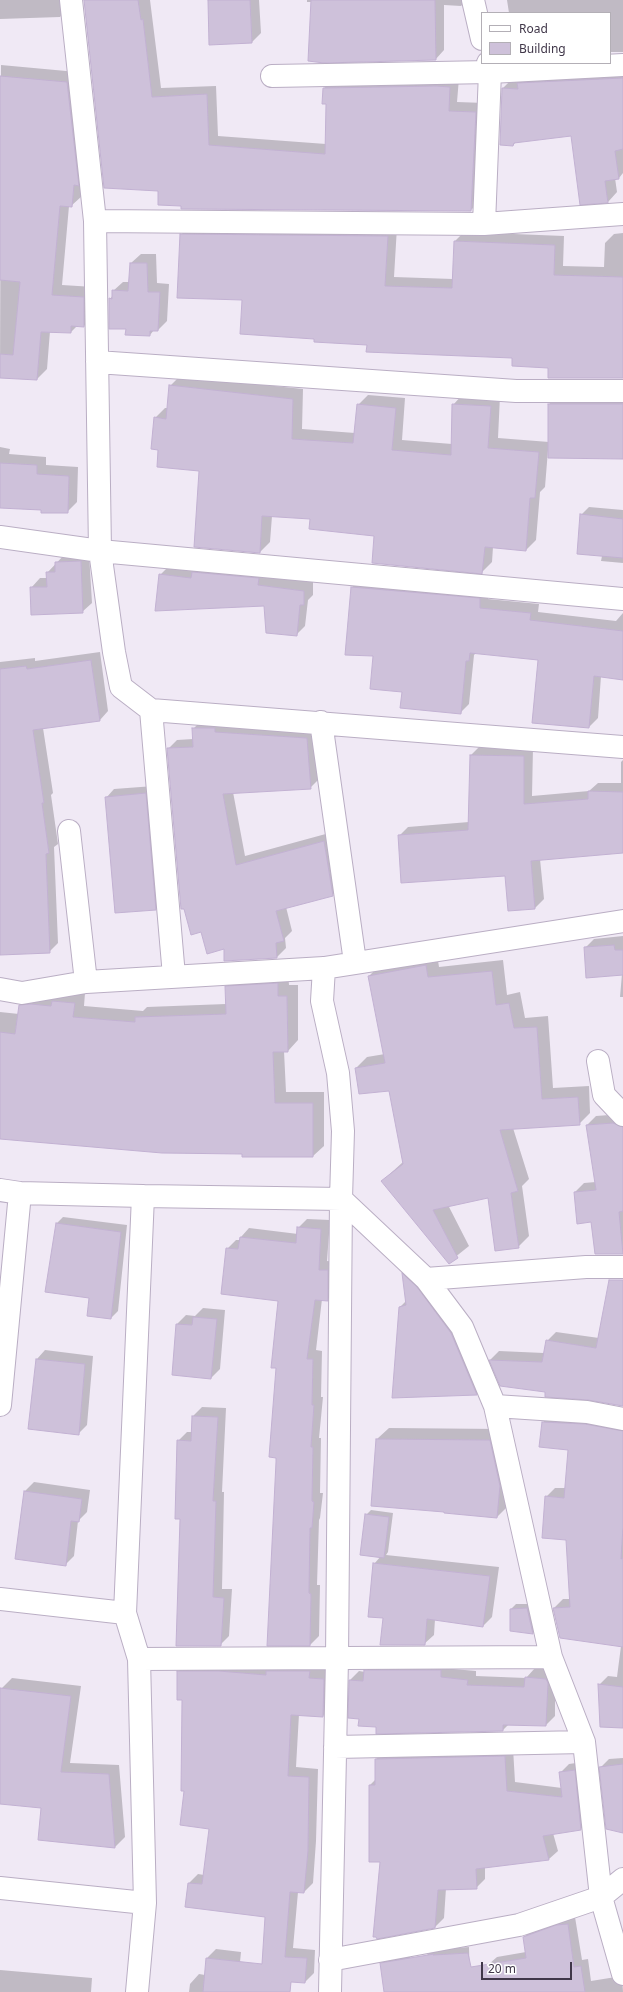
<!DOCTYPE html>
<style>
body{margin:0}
#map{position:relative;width:623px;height:1992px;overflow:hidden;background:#f0e9f5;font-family:"Noto Sans",sans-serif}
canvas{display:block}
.legend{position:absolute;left:481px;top:12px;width:130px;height:52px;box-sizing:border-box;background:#fff;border:1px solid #b3afb6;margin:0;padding:5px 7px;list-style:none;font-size:12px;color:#403749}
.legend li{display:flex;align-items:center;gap:8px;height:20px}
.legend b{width:20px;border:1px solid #b3afb6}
.scale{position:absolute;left:481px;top:1962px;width:91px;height:18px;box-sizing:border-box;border:2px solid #403749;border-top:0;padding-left:5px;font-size:12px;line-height:14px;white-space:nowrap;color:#403749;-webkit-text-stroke:3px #fff;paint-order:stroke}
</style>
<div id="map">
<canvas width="623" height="1992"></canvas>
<ul class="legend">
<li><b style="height:5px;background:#fff"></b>Road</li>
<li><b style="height:11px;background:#cec1da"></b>Building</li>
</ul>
<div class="scale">20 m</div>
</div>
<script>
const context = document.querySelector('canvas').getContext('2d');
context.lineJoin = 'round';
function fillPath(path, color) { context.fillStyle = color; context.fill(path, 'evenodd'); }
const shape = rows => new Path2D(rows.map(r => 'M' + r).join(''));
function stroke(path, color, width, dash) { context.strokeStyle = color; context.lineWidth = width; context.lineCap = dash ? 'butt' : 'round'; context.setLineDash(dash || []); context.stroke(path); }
const shadow = shape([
 [0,0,68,0,69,7,60,17,0,19],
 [85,0,150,0,161,88,216,86,218,136,326,144,327,103,324,88,333,79,459,78,457,102,485,103,480,201,471,210,182,208,182,205,159,190],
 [209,0,259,0,261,33,252,42,210,44],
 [307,0,467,0,461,6,444,5,444,50,435,60,312,2,307,2],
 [507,0,623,0,623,52,610,52,610,13,509,13],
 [1,65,77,72,82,196,71,206,69,206,62,285,94,287,94,316,84,326,77,326,71,332,50,331,47,369,37,379,0,377],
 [623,69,623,173,619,178,615,178,617,192,608,202,572,135,516,142,513,145,501,144,503,88,512,79],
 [190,225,397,227,394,277,453,279,455,241,464,232,564,236,563,266,604,267,605,243,614,234,623,233,623,378,549,367,513,357,315,338,243,299,181,235],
 [141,254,156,254,157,283,169,284,167,321,158,330,154,330,150,335,127,328,110,299,113,295,113,291,123,282,130,282,131,263],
 [180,376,303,389,302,429,355,433,358,405,368,395,405,398,402,440,452,444,453,405,463,394,500,396,498,438,549,442,549,404,562,392,623,391,623,458,548,450,545,487,540,492,536,540,526,550,493,547,492,562,482,572,375,535,311,518,272,516,270,542,260,552,200,470,160,449,155,418,165,408,168,408,170,386],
 [0,447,10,449,9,454,46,457,46,465,78,467,77,502,67,512,0,507],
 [589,507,623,510,623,563,601,561,602,556,581,515],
 [89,553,92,603,82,612,31,588,40,578,47,578,47,573,65,554],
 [169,566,313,582,313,595,308,600,305,626,296,635,265,605,160,575],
 [361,578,489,590,488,599,539,604,538,612,616,621,623,613,623,679,601,676,598,718,589,727,539,659,476,653,474,655,469,704,460,713,403,691,374,655,346,654,352,587],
 [100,652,108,711,100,720,43,728,53,793,51,795,58,844,54,847,58,943,49,952,0,951,0,662,35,658,35,661],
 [202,720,316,729,319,779,310,788,233,792,245,856,333,832,342,886,332,895,286,907,292,931,285,938,286,948,277,957,225,948,168,749,177,740,193,739,193,729],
 [480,746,533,747,532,796,589,791,598,783,621,783,621,762,623,760,623,852,540,859,544,899,535,908,505,875,399,836,408,827,469,822,471,755],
 [154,786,164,901,155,910,106,798,114,789],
 [623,936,623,997,620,997,622,974,585,948,594,939],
 [437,954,439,967,503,960,507,995,520,992,525,1018,548,1016,553,1088,589,1086,590,1113,579,1124,513,1128,529,1179,522,1186,529,1236,518,1247,488,1196,448,1205,469,1246,449,1262,382,1181,403,1162,390,1089,356,1068,367,1057,385,1054,369,976,380,965],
 [288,973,289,985,298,985,298,1040,288,1051,284,1051,286,1092,324,1092,324,1146,313,1156,243,1156,243,1153,162,1152,0,1138,0,1012,19,1014,20,1006,31,995,85,993,84,1006,143,1011,147,1007,226,1004,226,987,237,976],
 [623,1114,623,1254,595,1254,592,1221,575,1192,584,1183,596,1182,587,1125,596,1116],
 [63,1217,127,1225,118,1311,111,1318,56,1224],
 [307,1219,330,1220,327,1261,336,1262,336,1291,327,1300,322,1299,316,1350,322,1351,321,1397,323,1397,319,1438,321,1438,320,1493,323,1493,320,1518,319,1520,317,1585,320,1585,319,1636,310,1645,277,1462,277,1367,279,1300,227,1249,236,1240,240,1240,241,1237,249,1228,298,1234,298,1228],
 [412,1265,485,1385,476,1394,400,1307,406,1301,403,1274],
 [623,1291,623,1405,546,1391,490,1360,499,1351,544,1353,547,1341,556,1332,599,1338],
 [203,1308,225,1310,220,1369,211,1378,177,1324,186,1315,195,1316],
 [45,1350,93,1356,87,1425,78,1434,37,1359],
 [202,1407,226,1408,222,1492,224,1492,222,1589,232,1589,229,1636,220,1645,181,1518,178,1441,187,1432,193,1432,193,1416],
 [552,1413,623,1421,623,1727,599,1685,608,1676,617,1677,621,1646,554,1608,563,1599,571,1599,567,1539,546,1497,555,1488,566,1488,569,1449,543,1422],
 [389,1428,501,1429,508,1506,497,1517,377,1439],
 [34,1482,90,1490,87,1512,78,1521,74,1556,66,1564,16,1558,25,1491],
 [371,1510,393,1513,388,1552,386,1555,499,1567,492,1617,483,1626,435,1619,434,1635,424,1644,384,1617,374,1564,381,1556,366,1515],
 [516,1604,532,1604,537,1629,533,1633,511,1609],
 [318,1662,318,1669,333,1670,332,1707,323,1716,299,1714,296,1767,318,1769,316,1841,313,1883,304,1892,298,1892,293,1948,315,1950,314,1973,305,1982,291,1981,290,1992,260,1992,266,1916,186,1906,189,1883,198,1874,204,1875,210,1828,185,1790,183,1699,178,1672,187,1663],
 [374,1662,476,1671,476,1676,526,1678,535,1668,555,1670,555,1716,546,1725,509,1724,503,1730,377,1727,360,1718,350,1680,359,1671,365,1672],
 [12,1678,81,1686,70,1763,119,1765,125,1837,115,1847,39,1839,42,1807,0,1803,0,1705,2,1688],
 [513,1748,515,1782,562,1788,560,1773,569,1764,583,1762,589,1821,581,1829,553,1833,558,1851,549,1859,485,1867,485,1879,476,1888,446,1888,444,1918,435,1927,381,1861,370,1861,370,1785,376,1779,376,1759,385,1750],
 [623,1758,623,1832,600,1768,609,1759],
 [575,1917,582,1960,588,1959,591,1981,622,1976,623,1992,495,1992,489,1964,497,1957,526,1952,524,1937,532,1930],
 [469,1947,470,1992,432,1992,426,1956,432,1950],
 [216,1949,241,1952,237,1992,189,1992,190,1984,199,1974,205,1975,207,1958],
 [411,1951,407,1992,385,1992,381,1964,390,1955],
 [0,1970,92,1978,91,1992,0,1992]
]);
const building = shape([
 [84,0,138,0,141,20,143,19,152,97,207,94,209,145,325,154,326,104,322,104,323,88,436,86,450,87,449,111,476,112,471,211,181,209,181,206,158,205,158,191,104,188,84,0],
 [208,0,250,0,252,43,209,45,208,0],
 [311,0,435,0,436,60,324,63,308,61,311,0],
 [0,76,67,82,79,186,74,185,72,207,60,206,52,295,84,297,84,327,71,326,71,333,41,332,37,380,0,378,0,354,13,355,20,282,0,280,0,76],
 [623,78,623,149,615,151,619,179,605,181,608,203,580,205,571,136,514,143,513,146,500,145,502,88,518,89,517,83,623,78],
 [180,234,388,236,385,286,452,288,454,241,555,245,554,275,623,277,623,378,548,378,548,368,512,366,512,358,366,352,367,345,314,342,314,339,240,334,242,300,177,298,180,234],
 [130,263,147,263,148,292,160,292,158,331,150,331,150,336,125,335,126,329,109,329,109,298,112,299,112,290,128,291,130,263],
 [169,385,293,399,292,439,353,443,357,404,396,408,392,450,451,455,452,404,491,406,488,448,539,452,535,498,530,498,526,551,485,547,482,574,372,563,374,536,309,529,310,519,262,516,260,553,194,547,199,471,157,467,158,450,151,449,154,417,166,419,169,385],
 [548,404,623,404,623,459,548,458,548,404],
 [0,463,37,465,37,474,69,476,68,513,41,513,41,510,0,508,0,463],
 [580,514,623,519,623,558,577,554,580,514],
 [81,561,83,613,31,615,30,587,47,587,46,572,55,572,55,562,81,561],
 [192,572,259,578,258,585,304,591,304,605,300,605,297,636,266,633,264,606,155,611,159,574,191,578,192,572],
 [351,587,480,598,480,608,531,613,530,620,623,631,623,680,594,676,589,728,532,723,538,660,470,653,469,661,466,661,461,714,400,708,402,692,370,689,373,656,345,655,351,587],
 [91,660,100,721,33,730,44,803,42,803,49,853,46,854,50,953,0,955,0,669,26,666,27,669,91,660],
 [192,728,215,728,215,732,307,738,311,789,223,794,236,865,324,841,333,896,276,911,284,941,276,943,277,958,224,961,224,949,207,954,201,932,191,935,184,909,181,909,167,748,193,747,192,728],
 [470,755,524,756,524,804,588,799,588,791,623,792,623,853,531,861,535,909,508,911,505,876,401,883,398,835,468,830,470,755],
 [146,793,156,910,115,913,105,797,146,793],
 [614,945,615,950,623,950,623,975,586,978,584,947,614,945],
 [426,965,428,977,492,971,496,1005,509,1003,514,1028,537,1027,542,1099,578,1097,580,1125,500,1130,518,1191,511,1193,519,1248,495,1251,488,1198,433,1210,458,1258,449,1264,381,1181,403,1164,389,1091,359,1094,355,1068,385,1063,368,976,426,965],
 [278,983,278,996,287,996,288,1052,273,1052,275,1103,313,1103,313,1157,242,1157,242,1154,162,1153,0,1139,0,1032,15,1034,19,1005,31,1004,51,1006,52,1001,75,1003,73,1017,135,1022,135,1017,226,1014,225,986,278,983],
 [613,1123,623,1127,623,1211,619,1212,623,1254,595,1254,591,1222,577,1224,574,1192,596,1190,586,1125,613,1123],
 [56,1223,121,1232,111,1319,87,1316,89,1298,45,1292,56,1223],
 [297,1227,321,1229,319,1270,328,1270,328,1301,315,1300,307,1359,313,1359,312,1405,314,1405,311,1447,313,1447,312,1501,314,1502,312,1528,310,1528,309,1593,311,1594,310,1646,267,1646,276,1462,276,1458,269,1457,276,1368,271,1368,278,1301,221,1294,226,1248,238,1249,240,1237,296,1243,297,1227],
 [402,1273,417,1287,451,1333,477,1395,392,1398,399,1307,406,1305,402,1273],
 [609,1280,623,1280,623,1406,588,1400,545,1397,545,1392,500,1386,489,1360,542,1362,546,1340,596,1348,609,1280],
 [193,1317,217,1319,211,1379,172,1375,176,1324,192,1325,193,1317],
 [36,1359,85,1364,79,1435,28,1429,36,1359],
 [192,1416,218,1417,213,1501,216,1501,213,1597,224,1598,221,1646,176,1646,180,1519,175,1519,177,1440,191,1441,192,1416],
 [542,1422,585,1424,623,1431,623,1527,621,1559,623,1558,623,1647,560,1638,553,1608,570,1607,566,1540,542,1538,545,1496,564,1498,568,1450,539,1447,542,1422],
 [376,1439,490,1440,500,1486,497,1518,444,1513,444,1512,371,1506,376,1439],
 [24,1491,82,1499,79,1522,71,1521,66,1566,15,1559,24,1491],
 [365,1514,389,1517,384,1558,360,1555,365,1514],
 [373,1563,490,1576,483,1627,427,1619,425,1645,380,1645,383,1618,368,1617,373,1563],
 [527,1608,533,1634,510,1631,510,1609,527,1608],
 [364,1670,441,1670,441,1677,468,1680,467,1685,524,1687,525,1677,546,1679,548,1683,546,1726,503,1725,503,1731,376,1734,376,1727,358,1726,359,1719,348,1718,349,1680,363,1681,364,1670],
 [177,1671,219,1671,266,1675,266,1671,310,1671,309,1678,324,1679,323,1717,291,1715,288,1776,309,1777,308,1851,304,1893,290,1892,285,1957,307,1958,305,1983,291,1982,290,1992,203,1992,206,1958,262,1964,265,1917,185,1907,188,1883,202,1884,209,1829,180,1825,184,1791,181,1791,182,1700,177,1700,177,1671],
 [598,1684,623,1687,623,1728,600,1727,598,1684],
 [0,1688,71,1696,61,1772,109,1774,115,1848,38,1840,41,1808,0,1804,0,1688],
 [505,1756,507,1791,562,1797,559,1772,575,1770,581,1830,543,1836,549,1860,476,1869,477,1889,438,1890,435,1928,377,1939,376,1937,373,1937,380,1862,369,1862,369,1785,375,1785,375,1759,505,1756],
 [623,1764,623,1833,606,1829,599,1767,623,1764],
 [568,1924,574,1967,581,1966,585,1992,384,1992,380,1963,434,1954,433,1955,468,1953,471,1967,526,1958,523,1937,556,1925,568,1924]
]);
const minor = shape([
 [71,0,95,221,100,551,114,652,121,687,151,710,174,976],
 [473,0,482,39],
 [488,63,490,72,484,224,623,214],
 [272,76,490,72,623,65],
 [95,221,484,224],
 [97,362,516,391,623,391],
 [0,537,100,551,623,599],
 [151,710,623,747],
 [321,722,355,962],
 [69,831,86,982],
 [324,968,322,1001,338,1073,343,1131,341,1199,337,1659,330,1992],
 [0,989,22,993,86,982,324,968,623,921],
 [598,1061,604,1095,623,1115],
 [0,1190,20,1193,143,1196,341,1199,426,1279,462,1327,495,1406,551,1657,584,1742,601,1897,623,1974],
 [426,1279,586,1267,623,1267],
 [0,1405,20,1193],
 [495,1406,587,1412,623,1419],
 [0,1599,125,1613],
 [139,1659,551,1657],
 [335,1747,584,1742],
 [0,1888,145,1903],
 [330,1960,519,1925,601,1897,623,1879],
 [137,1992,145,1903,139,1659,125,1613,143,1196]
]);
fillPath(shadow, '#0003');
fillPath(building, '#cec1da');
stroke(building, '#c2b1d2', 1);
stroke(minor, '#baaec4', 24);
stroke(minor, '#fff', 22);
</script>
